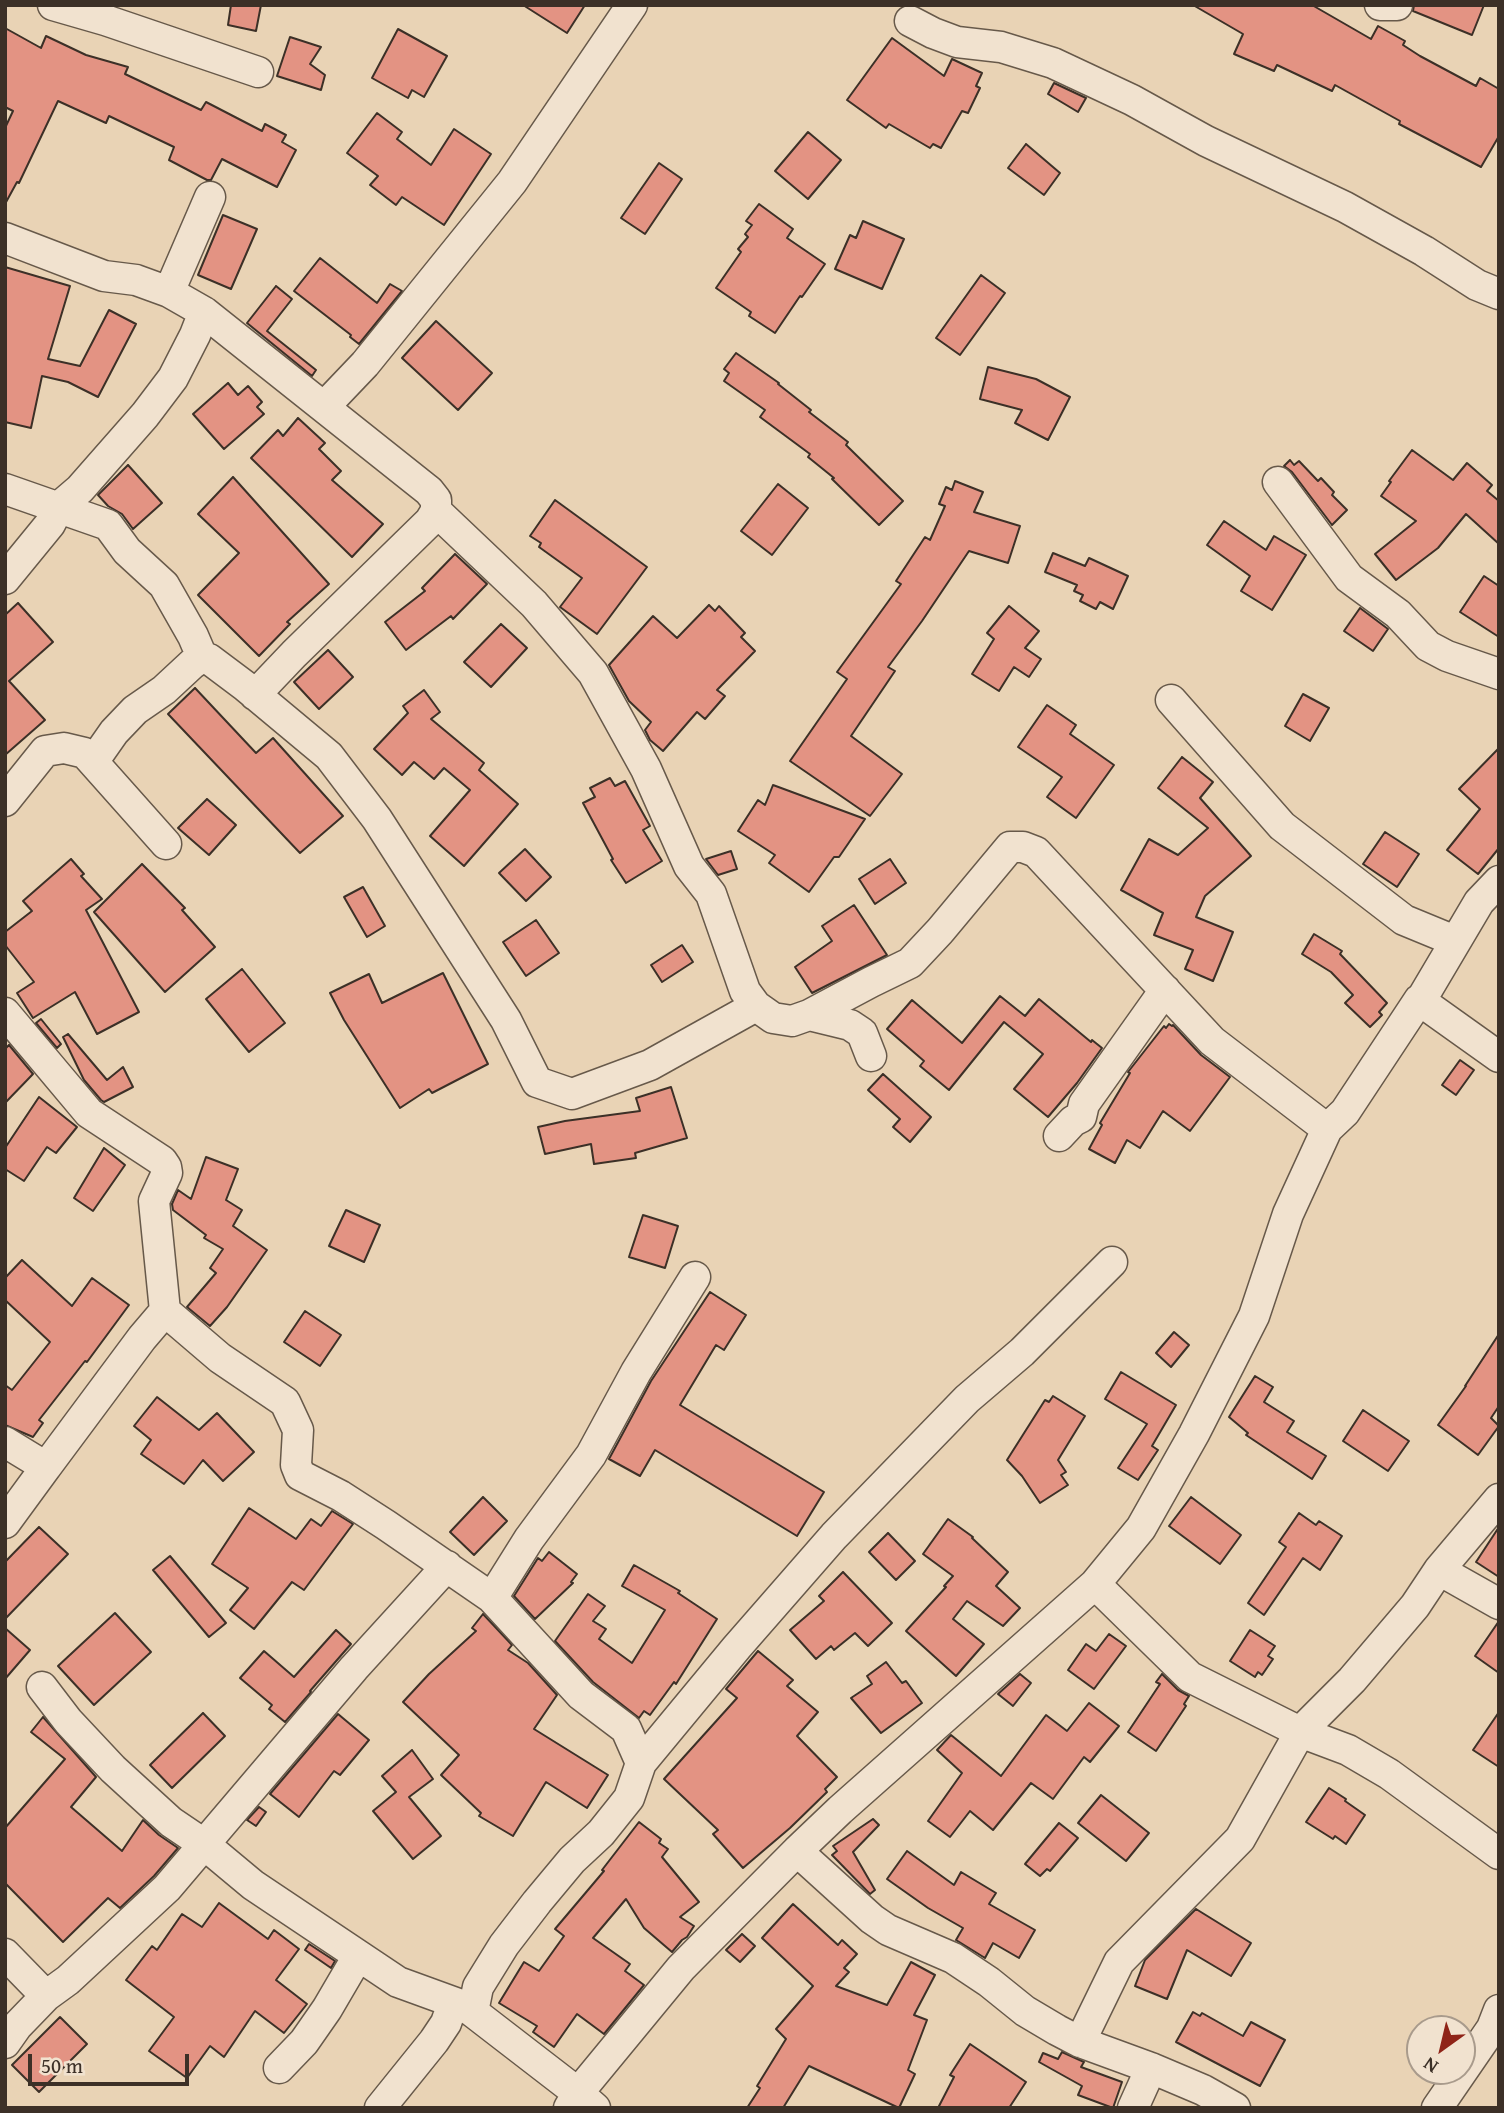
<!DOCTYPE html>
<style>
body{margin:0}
#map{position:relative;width:1504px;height:2113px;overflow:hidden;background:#e9d3b5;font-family:"Gentium Book Plus",serif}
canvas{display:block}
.frame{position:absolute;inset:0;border:7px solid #3c3027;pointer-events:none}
.north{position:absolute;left:1406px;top:2015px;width:70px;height:70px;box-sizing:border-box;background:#f1e2cf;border:2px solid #a99b8c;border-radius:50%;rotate:214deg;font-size:19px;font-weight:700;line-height:28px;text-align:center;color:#3c3027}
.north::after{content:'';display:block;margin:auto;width:24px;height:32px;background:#8f2418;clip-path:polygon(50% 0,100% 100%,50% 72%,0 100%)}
.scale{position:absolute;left:28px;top:2054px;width:161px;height:32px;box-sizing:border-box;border:4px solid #3c3027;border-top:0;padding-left:9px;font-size:21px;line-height:24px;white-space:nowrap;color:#3c3027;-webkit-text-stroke:5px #f1e2cf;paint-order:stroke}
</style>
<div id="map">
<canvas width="1504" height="2113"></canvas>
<div class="frame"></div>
<div class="north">N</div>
<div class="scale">50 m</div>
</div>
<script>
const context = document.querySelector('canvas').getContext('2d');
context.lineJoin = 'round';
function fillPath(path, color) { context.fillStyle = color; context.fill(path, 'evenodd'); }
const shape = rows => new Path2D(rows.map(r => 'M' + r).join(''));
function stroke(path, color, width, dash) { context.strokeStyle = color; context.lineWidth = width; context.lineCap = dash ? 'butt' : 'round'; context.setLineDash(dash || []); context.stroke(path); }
const building = shape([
 [231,5,261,5,256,31,228,25,231,5],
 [523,5,585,5,567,33,523,5],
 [1193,5,1312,5,1371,39,1378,26,1405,41,1403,45,1420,56,1476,86,1480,78,1499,89,1499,136,1481,167,1399,124,1400,121,1335,85,1332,91,1277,65,1274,71,1234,54,1243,34,1193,5],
 [1414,5,1484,5,1472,35,1413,11,1414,5],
 [5,28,41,48,46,36,86,55,128,67,125,74,201,110,206,102,262,131,265,124,286,135,282,142,296,150,277,187,222,159,211,180,207,180,169,160,174,147,109,116,106,123,58,101,19,183,17,182,5,204,5,128,13,111,5,107,5,28],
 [398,29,447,56,424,97,412,90,408,98,372,78,398,29],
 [290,37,321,47,310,64,325,75,321,90,277,76,290,37],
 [892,38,944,76,952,59,982,73,976,86,980,88,968,113,962,111,941,148,933,144,930,148,889,124,886,128,847,100,892,38],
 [1054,83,1086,98,1078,112,1048,94,1054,83],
 [377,113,402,132,397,139,431,165,454,129,491,154,444,225,402,197,396,205,370,185,378,176,347,153,377,113],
 [808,132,841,160,808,199,775,171,808,132],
 [1026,144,1060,173,1044,195,1008,168,1026,144],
 [659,163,682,179,645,234,621,218,659,163],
 [759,204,793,229,787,238,825,264,802,297,800,296,775,333,749,316,751,312,716,288,741,252,738,249,748,237,745,234,752,225,746,221,759,204],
 [223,215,257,229,231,289,198,275,223,215],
 [863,221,904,239,882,289,835,269,850,235,856,238,863,221],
 [320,258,377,303,390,284,402,291,359,344,350,337,351,335,294,291,320,258],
 [5,267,70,286,48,359,80,366,109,310,136,324,98,397,68,382,42,376,31,428,5,422,5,267],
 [981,275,1005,293,960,355,936,338,981,275],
 [276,286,292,299,267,331,316,370,312,376,247,323,276,286],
 [436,321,492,373,458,410,402,358,436,321],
 [736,353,779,383,778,384,811,410,809,412,848,442,846,445,903,501,879,525,832,479,834,478,808,457,810,454,760,417,765,410,724,381,729,373,724,369,736,353],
 [988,367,1036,379,1070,397,1048,440,1015,423,1022,410,980,399,988,367],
 [228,383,238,395,248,386,262,402,257,407,264,414,224,449,193,414,228,383],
 [298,418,325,443,319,449,341,471,332,480,383,524,352,557,251,458,278,430,283,436,298,418],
 [1412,450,1453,480,1467,463,1492,485,1487,491,1499,501,1499,544,1466,514,1438,548,1396,580,1375,554,1416,521,1381,496,1391,482,1389,481,1412,450],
 [1290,460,1294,465,1299,461,1318,481,1321,478,1334,492,1332,495,1347,510,1332,525,1292,472,1284,466,1290,460],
 [128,465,162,503,133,529,122,514,108,506,98,495,128,465],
 [233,477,329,584,287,622,290,624,259,656,198,595,239,553,198,514,233,477],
 [955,481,983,492,974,512,1020,526,1008,563,969,551,922,621,888,667,895,671,851,736,902,774,870,816,790,761,847,679,837,672,901,584,896,581,925,537,930,540,945,506,939,504,946,487,952,490,955,481],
 [778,484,808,508,772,555,741,531,778,484],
 [555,500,647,567,597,634,560,607,582,578,539,547,541,543,530,536,555,500],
 [1224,521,1266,550,1274,536,1306,555,1272,610,1241,591,1250,576,1207,545,1224,521],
 [1053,553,1085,566,1089,558,1128,576,1113,609,1100,602,1096,609,1080,601,1083,595,1074,591,1077,585,1045,572,1053,553],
 [455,554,487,584,453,619,451,616,406,650,385,622,425,591,422,588,455,554],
 [1484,576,1499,586,1499,637,1460,612,1484,576],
 [18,603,53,642,9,681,45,720,5,755,5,615,18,603],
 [709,605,715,611,719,606,745,633,741,637,755,651,717,690,725,696,705,719,697,712,663,751,650,740,645,730,651,722,629,701,609,665,653,616,677,638,709,605],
 [1009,606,1039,631,1025,648,1041,659,1029,677,1014,667,999,691,972,674,994,639,987,633,1009,606],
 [1360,608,1388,629,1373,651,1344,631,1360,608],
 [501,624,527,648,491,687,464,662,501,624],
 [328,650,353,677,319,709,294,682,328,650],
 [195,688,256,753,273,738,343,816,300,853,168,714,195,688],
 [424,690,440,712,431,719,484,763,479,770,518,804,464,866,430,836,470,790,444,768,434,779,414,762,402,775,374,749,408,713,403,706,424,690],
 [1303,694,1329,708,1310,741,1285,726,1303,694],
 [1047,705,1076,725,1070,734,1114,765,1076,818,1047,797,1062,777,1018,747,1047,705],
 [1499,748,1499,848,1478,874,1447,850,1480,809,1459,789,1499,748],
 [1182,757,1213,782,1200,798,1251,856,1205,896,1196,917,1233,932,1213,981,1185,969,1193,950,1154,935,1163,913,1121,890,1149,839,1178,855,1208,828,1158,788,1182,757],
 [610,778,615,786,625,781,650,826,643,830,662,861,626,883,611,860,613,859,583,803,595,797,590,788,610,778],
 [773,785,865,819,839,857,834,857,809,892,769,863,775,855,738,831,758,800,765,805,773,785],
 [207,799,236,825,209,855,178,828,207,799],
 [1385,832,1419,854,1397,887,1363,864,1385,832],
 [525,849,551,877,526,901,499,873,525,849],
 [731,851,737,869,718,875,706,859,731,851],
 [71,859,84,874,81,876,102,899,86,910,139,1012,97,1034,75,992,33,1018,17,993,34,982,5,945,5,932,32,911,23,901,71,859],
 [890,859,906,883,875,904,859,879,890,859],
 [142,864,185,908,182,910,215,947,165,992,94,912,142,864],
 [363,887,385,926,367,937,344,897,363,887],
 [854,905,887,955,812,993,795,967,832,941,822,926,854,905],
 [536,920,559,953,526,976,503,942,536,920],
 [1314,934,1342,951,1340,954,1387,1003,1379,1012,1382,1015,1370,1027,1345,1003,1353,995,1331,972,1302,954,1314,934],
 [682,945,693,962,662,982,651,965,682,945],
 [242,969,285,1023,249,1052,206,999,242,969],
 [443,973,488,1064,432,1093,429,1089,400,1108,344,1020,330,993,369,974,382,1003,443,973],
 [1000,996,1025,1016,1039,999,1091,1042,1092,1040,1102,1048,1077,1083,1048,1117,1014,1089,1043,1054,1004,1022,949,1090,920,1066,924,1061,887,1029,912,1000,962,1043,1000,996],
 [41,1019,61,1044,57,1048,36,1023,41,1019],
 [1169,1024,1172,1026,1173,1025,1201,1055,1230,1077,1190,1131,1163,1111,1140,1148,1127,1140,1115,1163,1089,1149,1102,1125,1100,1123,1130,1073,1128,1072,1164,1026,1166,1028,1169,1024],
 [68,1034,107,1080,123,1067,133,1087,104,1102,101,1100,84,1080,63,1037,68,1034],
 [9,1045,33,1074,5,1103,5,1049,9,1045],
 [1460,1060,1474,1070,1456,1095,1442,1085,1460,1060],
 [883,1074,931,1117,910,1142,893,1127,900,1119,868,1090,883,1074],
 [671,1087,687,1138,635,1153,636,1158,594,1164,591,1144,545,1154,538,1127,565,1121,640,1111,636,1098,671,1087],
 [39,1097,77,1127,56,1153,47,1147,24,1181,5,1169,5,1148,39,1097],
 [104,1148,125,1165,93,1211,74,1198,104,1148],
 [206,1157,238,1169,226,1200,242,1210,233,1226,267,1250,227,1307,210,1326,187,1307,216,1273,210,1268,223,1249,204,1238,206,1235,173,1210,172,1204,178,1190,191,1199,206,1157],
 [346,1210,380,1225,364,1262,329,1246,346,1210],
 [643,1215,678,1226,665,1268,629,1257,643,1215],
 [22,1260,72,1306,92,1278,129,1305,87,1362,85,1361,39,1420,43,1423,33,1437,5,1425,5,1385,12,1390,50,1342,5,1300,5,1278,22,1260],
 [710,1292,746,1315,724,1350,716,1345,680,1405,824,1492,797,1536,655,1450,640,1476,609,1459,651,1381,710,1292],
 [305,1311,341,1335,320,1366,284,1342,305,1311],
 [1174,1332,1189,1345,1171,1367,1156,1353,1174,1332],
 [1499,1334,1499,1406,1491,1418,1499,1426,1478,1455,1438,1425,1466,1386,1465,1386,1499,1334],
 [1121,1372,1176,1405,1152,1446,1158,1450,1138,1480,1118,1468,1147,1424,1105,1399,1121,1372],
 [1255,1376,1273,1387,1264,1402,1294,1421,1287,1432,1326,1456,1312,1479,1246,1435,1248,1433,1229,1417,1255,1376],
 [1053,1396,1085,1416,1058,1460,1066,1472,1061,1475,1068,1485,1040,1503,1022,1476,1007,1460,1045,1400,1049,1402,1053,1396],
 [157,1397,199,1430,217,1413,254,1452,223,1481,203,1460,184,1484,141,1454,151,1440,134,1426,157,1397],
 [1363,1410,1409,1441,1388,1471,1343,1441,1363,1410],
 [483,1497,507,1521,474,1555,450,1532,483,1497],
 [1191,1497,1241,1535,1220,1564,1169,1526,1191,1497],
 [249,1508,296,1539,311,1519,321,1526,332,1511,353,1524,304,1590,292,1582,254,1629,230,1610,248,1588,212,1564,249,1508],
 [1299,1513,1316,1525,1319,1521,1342,1536,1320,1570,1303,1558,1264,1615,1248,1603,1286,1547,1279,1542,1299,1513],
 [948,1519,973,1537,972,1538,1008,1572,996,1586,1020,1608,1003,1626,967,1601,953,1619,984,1644,956,1676,906,1631,946,1587,944,1586,953,1576,923,1554,948,1519],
 [39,1527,68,1554,5,1619,5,1562,39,1527],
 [1499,1527,1499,1577,1476,1562,1499,1527],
 [888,1533,915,1561,896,1580,869,1552,888,1533],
 [549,1552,577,1574,571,1582,573,1583,535,1619,514,1596,538,1558,542,1561,549,1552],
 [170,1556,226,1623,209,1637,153,1570,170,1556],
 [634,1565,680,1591,678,1593,717,1619,676,1684,674,1682,650,1715,644,1711,639,1718,593,1682,555,1641,588,1594,605,1606,593,1621,606,1629,599,1639,632,1663,665,1610,622,1586,634,1565],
 [843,1572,892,1623,868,1646,855,1633,834,1650,831,1646,816,1659,790,1630,824,1601,819,1596,843,1572],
 [115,1613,151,1652,94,1705,58,1666,115,1613],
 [483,1614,512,1645,508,1650,528,1663,557,1695,534,1729,608,1775,587,1808,546,1782,513,1836,479,1816,481,1813,441,1775,459,1755,403,1702,429,1674,476,1631,472,1628,483,1614],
 [1499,1621,1499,1673,1475,1656,1499,1621],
 [5,1628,30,1650,5,1679,5,1628],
 [336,1630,351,1644,310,1691,311,1692,285,1722,269,1709,272,1705,240,1678,264,1651,294,1677,336,1630],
 [1250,1630,1275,1646,1268,1656,1273,1659,1262,1675,1258,1672,1255,1677,1230,1661,1250,1630],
 [1109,1634,1126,1646,1094,1689,1068,1670,1086,1644,1096,1651,1109,1634],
 [758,1651,793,1680,787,1686,818,1712,797,1736,837,1777,825,1789,827,1792,790,1828,743,1868,713,1834,718,1830,664,1779,737,1698,726,1689,758,1651],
 [886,1662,902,1683,906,1681,922,1703,881,1733,851,1698,872,1684,867,1676,886,1662],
 [1020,1674,1031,1683,1013,1706,998,1694,1020,1674],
 [1162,1674,1178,1690,1189,1696,1184,1704,1186,1706,1156,1751,1128,1732,1160,1684,1156,1682,1162,1674],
 [1089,1703,1119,1726,1090,1762,1084,1757,1053,1799,1031,1783,993,1830,970,1811,950,1837,928,1821,962,1773,937,1750,951,1735,1001,1776,1046,1715,1067,1731,1089,1703],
 [1499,1712,1499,1767,1473,1750,1499,1712],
 [203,1713,225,1736,172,1788,150,1765,203,1713],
 [338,1714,369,1740,340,1775,334,1771,299,1817,270,1794,338,1714],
 [43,1717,96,1777,71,1807,122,1851,143,1820,159,1835,178,1848,154,1876,120,1908,108,1898,63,1942,5,1883,5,1828,65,1759,31,1732,43,1717],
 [412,1750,433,1779,409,1797,441,1836,413,1859,373,1811,396,1792,382,1776,412,1750],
 [1329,1788,1346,1799,1345,1801,1365,1815,1346,1844,1335,1836,1333,1839,1306,1822,1329,1788],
 [1101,1795,1149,1833,1126,1861,1078,1823,1101,1795],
 [259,1807,266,1812,256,1826,247,1820,259,1807],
 [873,1819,879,1825,853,1852,875,1890,870,1894,832,1855,837,1851,833,1846,873,1819],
 [639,1822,661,1839,659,1843,668,1849,662,1857,699,1902,680,1917,694,1926,687,1937,682,1940,672,1952,644,1928,626,1899,593,1938,630,1964,625,1971,644,1985,604,2034,577,2014,554,2047,533,2032,537,2026,499,2003,524,1962,539,1971,564,1936,555,1929,604,1871,602,1870,639,1822],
 [1059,1823,1078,1838,1050,1871,1047,1869,1040,1876,1025,1864,1059,1823],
 [907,1851,954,1885,961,1872,996,1893,989,1904,1035,1930,1019,1958,993,1943,985,1958,956,1940,963,1928,928,1908,887,1879,907,1851],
 [219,1903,268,1939,274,1930,299,1949,276,1980,307,2004,284,2033,255,2011,224,2057,210,2046,187,2078,149,2051,174,2017,126,1980,152,1946,157,1950,182,1914,202,1927,219,1903],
 [793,1904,838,1945,842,1940,857,1954,844,1968,849,1972,836,1986,887,2005,911,1962,935,1975,914,2015,927,2020,908,2070,915,2074,899,2108,809,2066,783,2108,747,2108,760,2088,757,2086,786,2039,776,2029,813,1986,762,1938,793,1904],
 [1196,1909,1251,1943,1231,1976,1187,1950,1167,1999,1135,1986,1145,1960,1196,1909],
 [742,1934,755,1946,740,1962,726,1950,742,1934],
 [309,1944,335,1961,331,1968,305,1950,309,1944],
 [1193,2012,1200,2016,1202,2013,1243,2036,1251,2022,1285,2040,1260,2086,1176,2042,1193,2012],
 [60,2017,87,2044,39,2092,12,2065,60,2017],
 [970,2044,1026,2082,1009,2108,938,2108,954,2077,950,2075,970,2044],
 [1062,2052,1084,2062,1081,2067,1122,2082,1113,2108,1078,2095,1082,2086,1039,2062,1043,2053,1058,2059,1062,2052]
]);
const minor = shape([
 [53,5,105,20,258,72],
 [1380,5,1397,5],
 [910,21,933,33,957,42,1001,47,1053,63,1132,100,1206,141,1345,207,1424,251,1477,285,1499,294],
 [5,238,104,276,136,280,169,292,204,312,429,491,436,500,436,511,430,521,294,654,255,695],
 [169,292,210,197],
 [324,407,365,364,512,182,632,5],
 [1278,482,1349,578,1398,614,1428,646,1447,656,1499,674],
 [5,489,108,525,127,551,164,585,193,636,202,657,209,659,245,686,329,756,377,819,506,1020,537,1082,572,1094,650,1065,756,1006],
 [436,511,534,604,593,673,646,769,689,866,711,894,745,991,756,1006,773,1018,792,1021,809,1015,871,982,910,963,940,931,1010,847,1023,847,1036,852,1212,1041,1327,1129],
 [5,579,50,524,59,507,80,489,145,415,173,378,195,335,204,312],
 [1171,700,1282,826,1404,920,1455,941],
 [93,762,114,732,135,710,164,690,192,664,202,657],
 [5,801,45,751,64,748,85,753,166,844],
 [1419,1000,1499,1057],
 [5,1013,89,1113,162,1161,166,1167,167,1173,154,1201,165,1311,142,1338,46,1467],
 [809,1015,850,1025,862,1033,871,1056],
 [1059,1136,1073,1121,1081,1117,1084,1104,1165,990],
 [165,1311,220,1358,285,1402,298,1430,296,1465,300,1475,341,1496,386,1525,492,1598,581,1695,626,1729,641,1763],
 [5,1442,46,1467,5,1523],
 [1439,1570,1499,1499],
 [1095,1584,1190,1677,1300,1732,1348,1750,1389,1774,1499,1854],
 [492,1598,529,1539,591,1455,636,1372,695,1277],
 [42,1687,68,1721,113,1769,171,1822,205,1845,253,1885,398,1982,464,2006,473,2012,578,2093,595,2108],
 [797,1851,872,1919,888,1930,953,1958,989,1982,1025,2011,1057,2030,1080,2042,1151,2068,1203,2090,1235,2108],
 [5,1954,46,1996],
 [473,2012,478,1987,504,1945,537,1902,572,1860,601,1833,629,1798,641,1763,737,1647,834,1536,967,1399,1022,1352,1112,1262],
 [1080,2042,1119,1962,1240,1839,1300,1732,1352,1680,1415,1606,1439,1570,1499,1604],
 [5,2043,17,2026,46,1996,68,1980,167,1888,354,1668,447,1566],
 [279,2068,304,2042,327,2009,358,1956],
 [380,2108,434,2041,446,2023,453,2003],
 [569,2108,578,2093,681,1968,797,1851,840,1810,1095,1584,1141,1528,1194,1434,1254,1316,1288,1214,1327,1129,1345,1112,1419,1000,1421,1000,1479,902,1499,881],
 [1133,2108,1151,2068],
 [1437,2108,1492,2028,1499,2010]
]);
fillPath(building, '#e39383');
stroke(building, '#3c3027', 2);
stroke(minor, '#67594a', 33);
stroke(minor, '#f1e2cf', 30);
</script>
